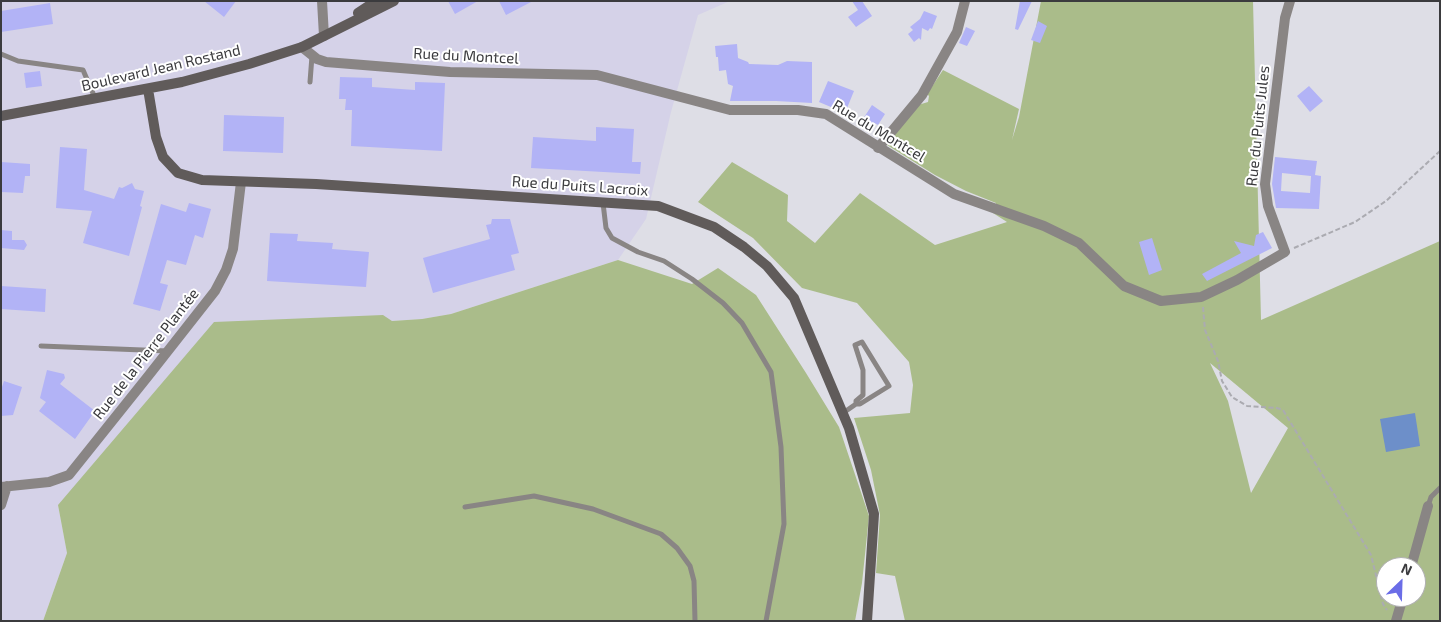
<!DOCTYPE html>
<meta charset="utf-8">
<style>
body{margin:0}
#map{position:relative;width:1441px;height:622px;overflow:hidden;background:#dedee6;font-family:"Exo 2",sans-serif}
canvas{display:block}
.frame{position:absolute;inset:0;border:2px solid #3b3b3e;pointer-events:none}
.north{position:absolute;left:1376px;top:557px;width:50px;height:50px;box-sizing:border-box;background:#fff;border:1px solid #b1b1b2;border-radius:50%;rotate:24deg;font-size:14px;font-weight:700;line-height:20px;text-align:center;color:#3b3b3e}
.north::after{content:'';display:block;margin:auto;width:18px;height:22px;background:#6b6de7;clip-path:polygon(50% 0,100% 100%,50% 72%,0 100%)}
</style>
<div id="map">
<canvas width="1441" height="622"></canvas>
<div class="frame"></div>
<div class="north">N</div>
</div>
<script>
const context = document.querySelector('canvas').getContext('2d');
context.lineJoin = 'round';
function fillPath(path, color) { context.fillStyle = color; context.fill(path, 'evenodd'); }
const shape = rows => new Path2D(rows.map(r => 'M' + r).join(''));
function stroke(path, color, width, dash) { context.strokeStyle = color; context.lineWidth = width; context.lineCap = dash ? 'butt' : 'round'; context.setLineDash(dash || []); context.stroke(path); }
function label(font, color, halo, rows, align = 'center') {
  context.font = font + ' "Exo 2",sans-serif'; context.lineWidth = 4; context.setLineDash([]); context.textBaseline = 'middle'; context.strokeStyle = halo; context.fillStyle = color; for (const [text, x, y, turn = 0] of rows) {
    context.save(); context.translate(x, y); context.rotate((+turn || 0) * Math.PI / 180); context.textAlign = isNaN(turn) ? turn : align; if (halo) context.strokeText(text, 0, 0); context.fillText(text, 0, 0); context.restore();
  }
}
const industrial = shape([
 [1,1,730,1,698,15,671,112,646,219,618,260,451,314,422,319,392,321,58,505,67,553,43,621,1,621]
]);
const green = shape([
 [1041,1,1253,1,1261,320,1440,241,1440,621,905,621,895,576,876,573,880,515,871,470,854,418,910,413,913,385,909,362,857,303,802,288,753,238,698,202,732,162,788,195,787,221,815,243,860,193,935,245,1007,222,993,213,996,203,966,191,935,175,887,145,918,105,928,102,929,96,927,94,943,70,1019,109,1012,140,1019,117],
 [1210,363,1288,428,1251,493,1228,401],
 [1386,567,1416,567,1416,597,1386,597],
 [618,260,692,284,718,268,756,295,806,373,839,427,869,516,862,583,855,621,43,621,67,553,58,505,214,322,383,315,392,321,422,319,451,314]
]);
const water = shape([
 [1415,413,1420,446,1386,452,1380,419]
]);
const building = shape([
 [204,1,236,1,224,17],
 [448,1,478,1,455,14],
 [499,1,533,1,506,15],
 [852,1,862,1,872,16,856,27,848,17,858,10],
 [1020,1,1032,1,1018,30,1015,29],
 [50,3,53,24,1,32,1,11],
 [924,11,937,16,932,29,930,28,928,31,922,28,921,40,919,38,914,42,908,34,913,30,910,27,920,19],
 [1038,21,1047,26,1040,43,1031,40],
 [966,27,975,31,967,46,959,43],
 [737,44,738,58,748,62,749,64,778,65,787,61,812,62,812,103,776,101,730,101,733,86,728,84,726,70,719,71,718,57,716,57,715,46],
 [40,71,42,86,26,88,24,73],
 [340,77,372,78,372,87,415,90,415,82,445,83,442,151,351,146,352,110,345,110,346,99,339,99],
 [828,81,854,91,845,113,819,102],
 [1309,86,1323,101,1310,112,1297,96],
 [872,105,885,114,878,125,873,122,870,127,861,122],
 [224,115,284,117,283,153,223,151],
 [596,127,634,129,632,162,641,162,640,174,531,168,533,137,596,141],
 [60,147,87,149,84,190,114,199,119,187,122,188,132,183,135,189,144,191,140,206,142,207,129,256,83,243,92,211,56,208],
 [1275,157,1317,161,1315,175,1321,176,1319,209,1276,208,1272,184],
 [1282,173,1311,176,1310,193,1281,191],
 [1,162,30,164,30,176,25,176,23,193,1,192],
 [189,203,211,209,203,238,195,235,186,265,167,260,160,283,168,285,160,311,133,304,161,204,186,212],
 [492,219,510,219,519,253,511,255,515,270,433,293,423,258,490,239,486,225,491,224],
 [1,230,12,231,12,240,24,240,27,245,24,250,1,248],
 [1263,232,1272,248,1207,281,1202,274,1241,253,1234,241,1254,246,1256,235],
 [270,233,298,234,297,241,333,243,332,249,369,252,366,287,267,281],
 [1152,238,1162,270,1149,275,1139,242],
 [1,286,46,289,45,312,1,309],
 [47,370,64,374,65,378,60,384,95,411,75,439,39,411,46,402,40,398],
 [4,381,22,387,13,415,1,416,1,390]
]);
const path = shape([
 [1294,248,1355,222,1386,201,1440,151],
 [1203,307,1205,330,1218,361,1222,381,1232,397,1247,406,1277,408,1283,410,1371,555,1383,604,1387,610]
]);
const lane = shape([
 [1,54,18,61,83,70,95,98],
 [310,82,312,56],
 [603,203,606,228,612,238,638,252,664,261,692,279,723,303,742,323,771,372,781,447,784,524,766,621],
 [41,346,168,351],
 [843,413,856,404,856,401,863,395,863,370,855,345,862,342,889,386,860,404,856,404],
 [1428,506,1431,497,1440,488],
 [465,507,534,496,593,509,661,534,677,548,690,566,694,581,695,621]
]);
const street = shape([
 [322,1,324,36],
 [302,47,317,59,326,62,450,72,597,75,730,110,798,110,826,114,954,194,1044,226,1079,243,1124,286,1161,301,1201,297,1237,280,1285,252,1268,206,1265,184,1285,18,1290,1],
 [878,148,922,95,957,32,965,1],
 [1,487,49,482,69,475,149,375,215,291,226,270,233,249,241,182],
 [1,505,7,486],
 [1411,567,1428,506],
 [1396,621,1403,597]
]);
const secondary = shape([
 [358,13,376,1],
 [148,89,156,137,163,157,178,173,202,180,316,184,658,206,714,227,744,247,767,266,794,298,849,428,874,514,867,621],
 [1,116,182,82,249,64,302,47,394,1]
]);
const streetNames = [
 ["Rue du Montcel",466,56,3],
 ["Boulevard Jean Rostand",161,68,-13],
 ["Rue du Puits Jules",1258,126,-84],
 ["Rue du Montcel",879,131,31],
 ["Rue du Puits Lacroix",580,186,4],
 ["Rue de la Pierre Plantée",146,354,-52]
];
fillPath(industrial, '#d5d2e8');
fillPath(green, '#aabc8a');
fillPath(water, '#6d8fc9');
fillPath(building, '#b2b3f6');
stroke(path, '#ababb1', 2, [5, 2.5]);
stroke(lane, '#898584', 5);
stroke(street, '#898584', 10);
stroke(secondary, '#605b5a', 10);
label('15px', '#3b3b3e', '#fff', streetNames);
</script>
